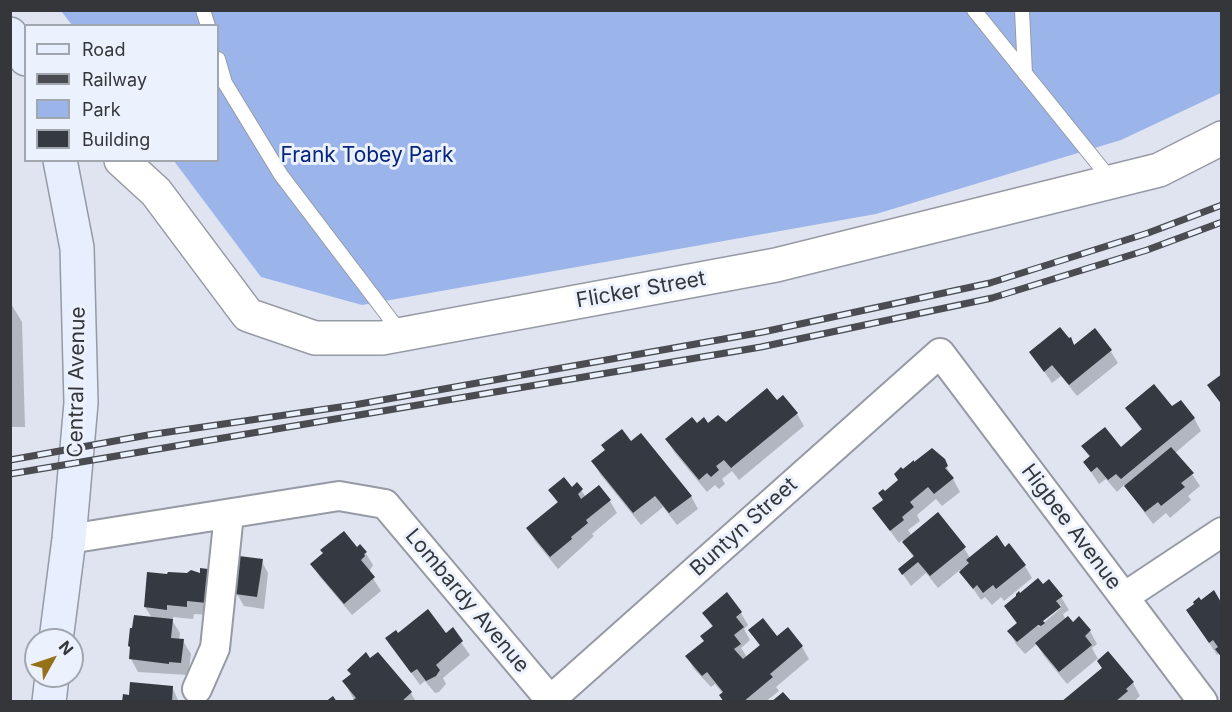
<!DOCTYPE html>
<style>
body{margin:0}
#map{position:relative;width:1232px;height:712px;overflow:hidden;background:#dfe4f0;font-family:Inter,sans-serif}
canvas{display:block}
.frame{position:absolute;inset:0;border:12px solid #34363a;pointer-events:none}
.legend{position:absolute;left:24px;top:24px;width:195px;height:138px;box-sizing:border-box;background:#ecf2fd;border:2px solid #a2a7af;margin:0;padding:8px 10px;list-style:none;font-size:18px;color:#34363a}
.legend li{display:flex;align-items:center;gap:12px;height:30px}
.legend b{width:30px;border:2px solid #a2a7af}
.north{position:absolute;left:24px;top:628px;width:60px;height:60px;box-sizing:border-box;background:#ecf2fd;border:2px solid #a2a7af;border-radius:50%;rotate:50deg;font-size:16px;font-weight:700;line-height:24px;text-align:center;color:#34363a}
.north::after{content:'';display:block;margin:auto;width:21px;height:27px;background:#957119;clip-path:polygon(50% 0,100% 100%,50% 72%,0 100%)}
</style>
<div id="map">
<canvas width="1232" height="712"></canvas>
<div class="frame"></div>
<ul class="legend">
<li><b style="height:8px;background:#e7eefd"></b>Road</li>
<li><b style="height:8px;background:#4a4c51"></b>Railway</li>
<li><b style="height:16px;background:#9bb5ea"></b>Park</li>
<li><b style="height:16px;background:#353a42"></b>Building</li>
</ul>
<div class="north">N</div>
</div>
<script>
const context = document.querySelector('canvas').getContext('2d');
context.lineJoin = 'round';
function fillPath(path, color) { context.fillStyle = color; context.fill(path, 'evenodd'); }
const shape = rows => new Path2D(rows.map(r => 'M' + r).join(''));
function stroke(path, color, width, dash) { context.strokeStyle = color; context.lineWidth = width; context.lineCap = dash ? 'butt' : 'round'; context.setLineDash(dash || []); context.stroke(path); }
function label(font, color, halo, rows, align = 'center') {
  context.font = font + ' Inter,sans-serif'; context.lineWidth = 6; context.setLineDash([]); context.textBaseline = 'middle'; context.strokeStyle = halo; context.fillStyle = color; for (const [text, x, y, turn = 0] of rows) {
    context.save(); context.translate(x, y); context.rotate((+turn || 0) * Math.PI / 180); context.textAlign = isNaN(turn) ? turn : align; if (halo) context.strokeText(text, 0, 0); context.fillText(text, 0, 0); context.restore();
  }
}
const green = shape([
 [61,11,1221,11,1221,93,1121,140,876,214,362,305,261,277,174,161,218,160,218,26,72,25]
]);
const shadow = shape([
 [10,302,22,322,25,427,10,427],
 [1071,339,1075,346,1110,350,1118,363,1077,396,1061,376,1052,383,1031,352],
 [777,402,797,414,804,426,739,480,732,471,722,479,725,484,719,489,715,485,707,492,674,452,667,439,697,425,726,424],
 [1127,409,1172,409,1194,418,1201,431,1175,453,1192,474,1200,486,1188,496,1191,500,1170,518,1166,513,1153,524,1124,485,1117,492,1106,479,1099,484,1085,463,1090,458,1083,447,1121,449,1142,431],
 [631,443,691,496,698,509,677,525,663,507,641,525,600,474,593,461,606,451],
 [943,460,960,492,942,506,936,499,917,515,920,521,908,530,912,536,964,548,970,558,1005,549,1025,566,1032,578,1004,601,1001,597,992,605,985,597,981,600,960,570,938,588,926,573,911,586,900,570,914,558,902,540,899,543,874,509,884,501,884,493],
 [577,485,586,497,610,501,617,513,592,534,594,536,558,569,535,541,528,529,558,504,550,490,572,489],
 [357,549,365,552,373,565,369,572,381,591,352,615,320,577,312,564,324,554],
 [261,560,268,573,264,609,244,606,237,594],
 [201,574,213,615,194,614,193,619,173,617,173,622,180,633,179,640,183,641,191,654,188,675,138,672,131,659,152,618,145,607,169,576],
 [1061,597,1069,610,1063,614,1066,620,1090,631,1097,644,1092,648,1099,661,1108,653,1133,683,1140,696,1133,702,1063,702,1103,669,1097,659,1067,684,1044,656,1037,644,1025,654,1016,644,1009,631,1017,624,1006,607],
 [1061,604,1061,608,1039,627,1037,624],
 [1222,605,1219,653,1217,655,1196,623],
 [704,613,741,613,748,625,744,629,750,640,741,648,747,657,760,647,750,630,802,647,809,659,776,687,779,691,765,702,725,702,723,694,715,684,711,687,694,669,687,657,705,642,713,628],
 [452,630,470,655,443,678,446,684,439,692,435,693,425,681,420,685,387,639,398,635,446,635],
 [377,654,411,693,416,702,355,702,344,681,369,659],
 [172,687,179,702,124,702]
]);
const building = shape([
 [1060,327,1069,338,1071,337,1074,345,1095,328,1112,350,1069,385,1052,365,1044,372,1029,352],
 [1222,374,1222,405,1207,385],
 [1154,384,1172,406,1181,400,1195,418,1121,479,1116,474,1108,480,1097,467,1091,472,1083,462,1090,456,1081,446,1105,427,1121,447,1142,429,1125,408],
 [767,388,777,400,783,395,798,413,731,468,724,460,716,466,719,470,711,477,707,473,699,480,665,439,692,417,697,423,704,417,708,423,718,415,726,422],
 [622,429,631,441,641,433,692,496,669,513,655,496,633,513,591,461,605,450,601,445],
 [1171,447,1194,473,1181,483,1185,487,1161,506,1158,502,1145,512,1124,486],
 [932,448,945,459,948,466,945,468,954,478,934,494,928,487,910,502,914,507,902,517,904,520,890,531,872,508,883,500,878,493,883,489,885,491,898,480,894,474,901,467,903,469,914,460,914,462],
 [564,477,572,487,577,482,583,489,578,494,581,499,599,485,611,500,586,520,588,523,571,537,572,539,550,557,526,528,558,502,548,490],
 [938,512,966,547,930,576,918,562,902,575,898,569,914,556,902,542],
 [344,531,357,547,360,544,367,552,364,554,365,556,361,560,375,577,344,604,310,564,323,553,320,550],
 [997,535,1005,547,1009,543,1026,565,996,589,993,585,983,593,977,585,973,589,959,572,969,563,966,560],
 [239,556,263,559,257,597,235,594],
 [200,568,208,569,209,573,207,603,187,601,187,607,167,605,167,610,144,607,147,572,167,574,168,572,187,573,191,570,200,573],
 [1038,578,1043,584,1049,579,1063,596,1056,601,1061,607,1043,621,1045,623,1041,626,1038,625,1017,642,1007,631,1017,623,1004,606,1016,596,1016,594,1019,591,1020,593],
 [1214,590,1222,604,1222,658,1215,649,1218,647,1213,640,1209,643,1186,610,1194,604,1193,602,1199,597,1201,600],
 [727,592,742,612,736,617,744,627,734,635,741,644,734,649,743,659,760,645,748,630,763,618,777,636,788,627,803,646,770,674,773,677,743,702,724,702,719,695,723,692,707,672,702,676,685,656,704,641,700,636,713,626,702,613],
 [428,609,446,633,453,627,463,641,436,665,440,670,436,676,426,681,417,669,411,673,385,638,396,630,398,633],
 [134,615,173,619,171,638,184,639,181,663,169,662,169,664,129,659,130,647,128,646,130,628,132,628],
 [1068,616,1073,622,1079,616,1091,630,1085,636,1092,645,1059,672,1035,643],
 [1108,651,1134,682,1126,689,1128,691,1115,702,1061,702,1102,668,1097,661],
 [366,652,370,658,378,652,412,692,401,702,354,702,353,700,356,698,342,681,351,674,347,670],
 [130,682,173,686,172,702,122,702,123,694,129,695],
 [783,692,792,702,771,702],
 [333,696,337,702,325,702]
]);
const service = shape([
 [203,10,208,26],
 [974,10,1111,180],
 [1022,10,1025,74],
 [218,59,225,83,281,175,401,333]
]);
const minor = shape([
 [69,539,339,496,385,504,552,702],
 [1124,597,1222,532],
 [197,689,215,648,229,514],
 [548,702,940,353,1203,702]
]);
const tertiary = shape([
 [121,160,156,192,248,315,315,338,382,338,776,265,1159,170,1222,138]
]);
const secondary = shape([
 [10,34,26,59],
 [56,640,69,539,81,403,77,248,60,160],
 [49,702,52,676]
]);
const rail = shape([
 [10,460,148,435,354,405,763,332,990,283,1148,233,1222,205],
 [10,474,761,347,992,298,1147,250,1222,222]
]);
const parkNames = [
 ["Frank Tobey Park",367,156]
];
const streetNames = [
 ["Flicker Street",641,290,-10],
 ["Central Avenue",77,382,-89],
 ["Buntyn Street",744,527,-42],
 ["Higbee Avenue",1071,527,53],
 ["Lombardy Avenue",467,601,50]
];
fillPath(green, '#9bb5ea');
fillPath(shadow, '#0003');
fillPath(building, '#353a42');
stroke(service, '#959aa4', 16);
stroke(minor, '#959aa4', 32);
stroke(tertiary, '#959aa4', 36);
stroke(secondary, '#959aa4', 36);
stroke(service, '#fff', 14);
stroke(minor, '#fff', 28);
stroke(tertiary, '#fff', 33);
stroke(secondary, '#e7eefd', 33);
stroke(rail, '#4a4c51', 7);
stroke(rail, '#ecf2fd', 4.5, [14]);
label('21px', '#05257e', '#ecf2fd', parkNames);
label('21px', '#34363a', '#ecf2fd', streetNames);
</script>
